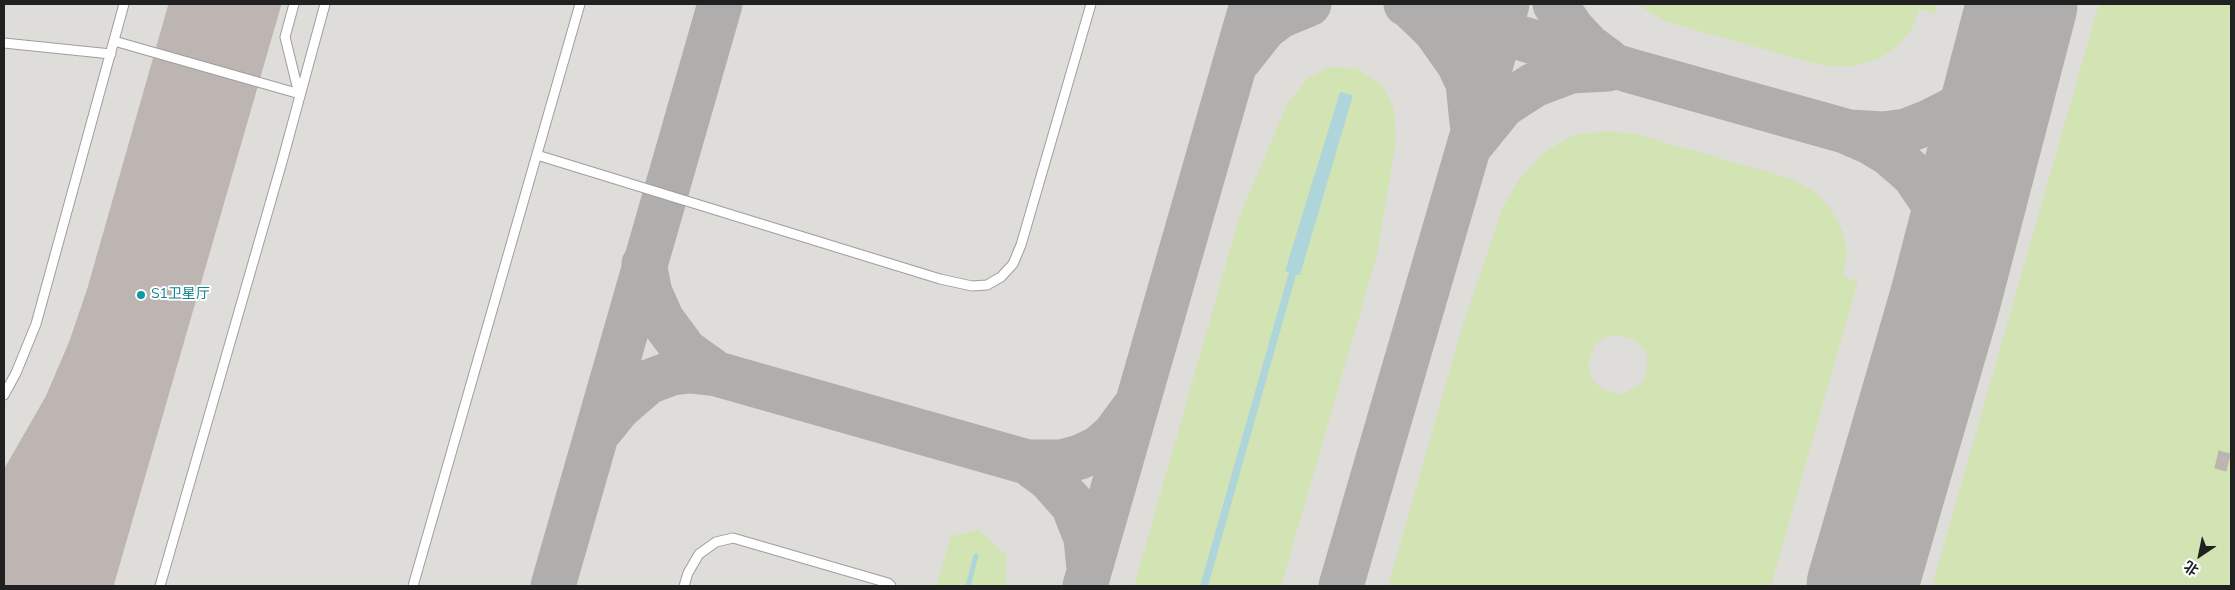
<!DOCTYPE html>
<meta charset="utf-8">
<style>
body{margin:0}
#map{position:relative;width:2235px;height:590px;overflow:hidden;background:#f0ece8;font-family:"Nunito Sans","Noto Sans SC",sans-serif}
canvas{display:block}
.frame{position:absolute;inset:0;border:5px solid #212121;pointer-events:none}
.north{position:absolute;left:2175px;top:530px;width:50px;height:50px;-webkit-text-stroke:4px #fff;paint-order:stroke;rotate:214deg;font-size:14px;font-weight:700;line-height:20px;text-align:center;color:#212121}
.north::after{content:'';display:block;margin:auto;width:18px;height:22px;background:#212121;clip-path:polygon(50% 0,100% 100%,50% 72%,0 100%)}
</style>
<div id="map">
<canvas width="2235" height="590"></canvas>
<div class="frame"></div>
<div class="north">北</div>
</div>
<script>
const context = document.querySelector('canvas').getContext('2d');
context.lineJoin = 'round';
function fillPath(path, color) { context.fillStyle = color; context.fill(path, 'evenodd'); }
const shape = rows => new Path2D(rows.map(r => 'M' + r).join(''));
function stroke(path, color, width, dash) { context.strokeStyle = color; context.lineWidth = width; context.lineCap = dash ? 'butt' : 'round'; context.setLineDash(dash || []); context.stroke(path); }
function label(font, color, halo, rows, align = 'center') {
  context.font = font + ' "Nunito Sans","Noto Sans SC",sans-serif'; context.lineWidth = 4; context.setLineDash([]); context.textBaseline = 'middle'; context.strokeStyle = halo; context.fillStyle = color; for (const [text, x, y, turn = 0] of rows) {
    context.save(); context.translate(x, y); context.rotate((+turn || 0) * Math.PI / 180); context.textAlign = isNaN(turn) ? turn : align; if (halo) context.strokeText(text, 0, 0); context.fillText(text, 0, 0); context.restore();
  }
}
const airport = shape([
 [4,4,2231,4,2231,586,4,586]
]);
const grass = shape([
 [1636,4,1937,4,1935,14,1920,9,1910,32,1893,50,1878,59,1850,67,1820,65,1667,22],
 [2099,4,2231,4,2231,586,1932,586],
 [1329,67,1356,68,1382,85,1394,110,1396,141,1377,255,1281,586,1134,586,1239,218,1287,104,1308,78],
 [1606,131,1636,134,1789,178,1811,189,1829,206,1842,229,1847,253,1843,277,1858,281,1771,586,1388,586,1463,324,1503,207,1519,179,1547,150,1574,135],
 [1613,335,1633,339,1641,345,1647,355,1646,375,1641,384,1623,394,1603,390,1595,383,1590,374,1588,364,1595,345,1603,338],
 [979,530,1006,555,1006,586,936,586,951,536]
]);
const water = shape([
 [1340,92,1353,95,1300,275,1296,275,1208,586,1200,586,1289,272,1285,271]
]);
const stream = shape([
 [968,586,976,556]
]);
const taxiway = shape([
 [1406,4,1631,71,1845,131,1868,141,1890,154,1914,175,1931,200,1941,225,1949,252,1945,300],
 [1555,4,1572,29,1588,46,1607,60],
 [1409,5,1435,30,1459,64,1468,83,1472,123],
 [1238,61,1264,28,1280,16,1309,4],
 [1850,132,1883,134,1906,131,1929,122,1964,104,1992,72,2005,52,2016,24],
 [1473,142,1503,105,1534,85,1571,71,1608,69],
 [644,264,650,293,662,320,685,351,717,374],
 [601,429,618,408,648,382,672,373,690,371,717,374,1027,462,1061,462,1080,457,1099,448,1114,435,1134,408],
 [1027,462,1050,479,1073,505,1086,538,1089,569],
 [553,586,720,4],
 [1085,586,1252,4],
 [1341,586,1473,132,1507,4]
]);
const runway = shape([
 [1862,586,1945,300,2022,4]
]);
const building = shape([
 [169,4,281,4,113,586,4,586,4,470,46,397,70,341,88,288,169,4],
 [2219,451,2230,454,2226,471,2215,468,2219,451]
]);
const service = shape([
 [294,4,285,37,299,94],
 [114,41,300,94],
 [4,43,111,54],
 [537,155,940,279,972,286,987,285,1001,277,1013,264,1021,245,1091,4],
 [4,395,16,373,36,324,124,4],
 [160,586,282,162,325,4],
 [413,586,580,4],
 [684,586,688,573,699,554,716,542,733,538,888,583,891,586]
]);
const markers = [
 [141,295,5,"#0f9aa8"]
];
const cultureNames = [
 ["S1卫星厅",151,295]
];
fillPath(airport, '#dfddd9');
fillPath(grass, '#d2e4b4');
fillPath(water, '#aed5d9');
stroke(stream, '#aed5d9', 5);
stroke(taxiway, '#b0aeac', 45);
stroke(runway, '#b0aeac', 111);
fillPath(building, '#bdb5b1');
stroke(building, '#c0b2ac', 1);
stroke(service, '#9e9e9e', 11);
stroke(service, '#fff', 9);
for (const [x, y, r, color] of markers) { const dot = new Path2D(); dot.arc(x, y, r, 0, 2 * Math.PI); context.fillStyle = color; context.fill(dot); stroke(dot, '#fff', 2); }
label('14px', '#0d838f', '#fff', cultureNames, 'left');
</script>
